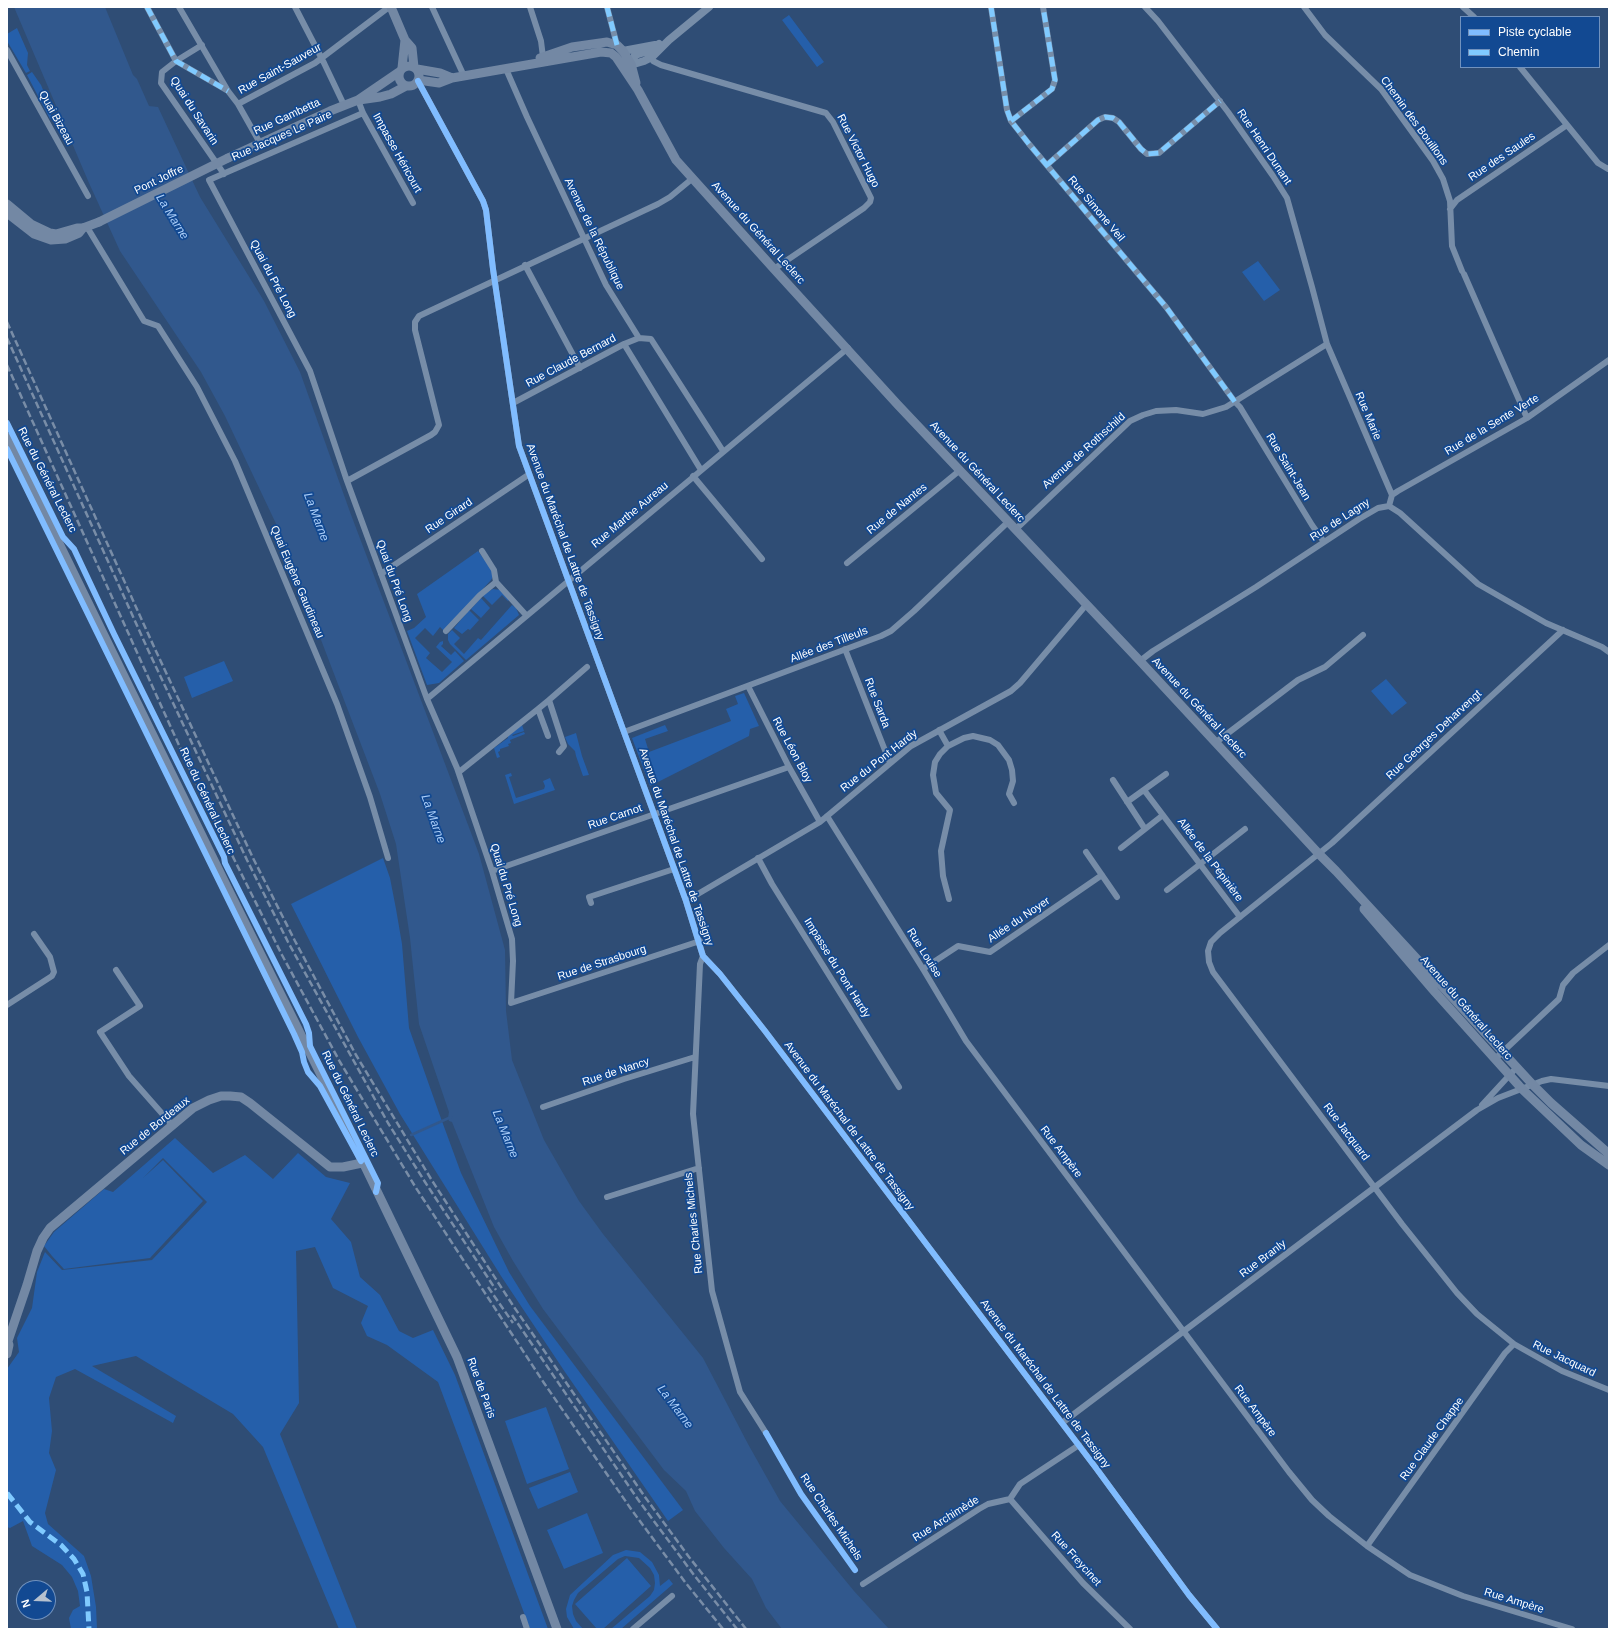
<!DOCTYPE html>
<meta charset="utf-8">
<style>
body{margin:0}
#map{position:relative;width:1616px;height:1636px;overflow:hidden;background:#2f4d75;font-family:Helvetica,sans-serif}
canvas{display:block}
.frame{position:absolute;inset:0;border:8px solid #fff;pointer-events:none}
.legend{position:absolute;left:1460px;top:16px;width:140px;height:52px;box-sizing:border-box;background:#124992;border:1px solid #7192be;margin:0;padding:5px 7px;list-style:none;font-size:12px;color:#fff}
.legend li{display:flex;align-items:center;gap:8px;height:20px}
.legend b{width:20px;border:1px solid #7192be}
.north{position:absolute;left:16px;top:1580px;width:40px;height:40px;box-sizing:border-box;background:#124992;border:1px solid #7192be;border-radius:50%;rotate:251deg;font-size:11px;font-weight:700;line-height:16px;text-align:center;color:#fff}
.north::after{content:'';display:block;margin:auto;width:14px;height:18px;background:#b6c1cf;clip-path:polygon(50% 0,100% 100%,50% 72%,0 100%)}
</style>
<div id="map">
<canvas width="1616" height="1636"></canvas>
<div class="frame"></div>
<ul class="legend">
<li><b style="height:5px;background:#80bcff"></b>Piste cyclable</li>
<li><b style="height:5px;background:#80caff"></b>Chemin</li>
</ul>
<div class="north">N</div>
</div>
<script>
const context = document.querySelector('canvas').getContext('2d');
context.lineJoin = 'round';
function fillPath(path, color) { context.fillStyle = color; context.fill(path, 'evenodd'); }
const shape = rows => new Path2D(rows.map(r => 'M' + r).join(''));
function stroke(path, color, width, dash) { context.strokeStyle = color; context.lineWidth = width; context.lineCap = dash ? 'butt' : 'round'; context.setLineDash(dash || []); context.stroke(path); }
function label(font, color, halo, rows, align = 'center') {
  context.font = font + ' Helvetica,sans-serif'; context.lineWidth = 3.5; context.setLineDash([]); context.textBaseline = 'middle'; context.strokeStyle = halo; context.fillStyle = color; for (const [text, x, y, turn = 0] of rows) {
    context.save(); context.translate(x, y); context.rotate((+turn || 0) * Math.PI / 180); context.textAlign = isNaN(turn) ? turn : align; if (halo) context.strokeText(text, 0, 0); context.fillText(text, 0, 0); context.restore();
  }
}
const green = shape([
 [789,15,824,62,817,67,782,20],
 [17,28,28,53,27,65,30,71,26,73,7,41,7,34],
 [32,72,41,85,46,97,52,118,50,119,27,75],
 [1258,261,1280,290,1264,301,1242,272],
 [478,551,492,570,494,575,491,580,444,631,440,627,433,636,425,628,415,638,430,653,426,658,442,672,452,662,436,647,440,642,443,641,443,644,441,646,451,655,455,651,464,661,439,683,427,685,407,631,414,628,426,617,417,594],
 [493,589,502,590,510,599,508,601,502,595,492,605,482,595],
 [481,598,490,608,481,618,471,609],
 [512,605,516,608,519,615,466,660,450,644,448,640,448,634,452,630,460,638,454,644,464,654,478,638,481,640],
 [469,610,479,620,470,630,468,629,462,634,454,628],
 [224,661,233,681,192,698,184,677],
 [1386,679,1407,703,1392,715,1371,691],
 [744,693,759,726,750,729,749,736,650,786,632,738,665,725,668,731,645,739,649,752,731,721,726,709,738,704,735,696],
 [522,725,524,731,512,735,513,736,524,732,525,734,510,740,511,743,508,744,509,746,500,749,500,751,498,752,500,757,497,758,494,748,508,738,508,736],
 [576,733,582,756,589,775,583,776,576,756,575,751,568,744,565,737],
 [511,773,512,776,509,777,516,798,544,789,545,786,543,781,550,778,555,790,514,804,505,775],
 [383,858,390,878,396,909,402,944,409,1028,439,1113,461,1173,509,1272,530,1306,683,1510,668,1521,565,1372,501,1276,400,1114,358,1037,291,904],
 [175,1138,213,1173,245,1155,273,1179,298,1153,326,1177,350,1183,331,1219,351,1242,360,1277,380,1295,399,1331,413,1338,433,1330,455,1375,548,1629,530,1629,438,1382,387,1345,367,1336,361,1323,368,1306,333,1288,315,1247,296,1251,299,1403,280,1434,357,1629,339,1629,263,1447,233,1414,136,1356,92,1366,176,1416,173,1423,75,1369,56,1377,49,1398,52,1431,49,1453,56,1470,45,1513,48,1524,84,1556,91,1576,96,1607,97,1629,71,1629,69,1618,73,1610,80,1606,78,1591,72,1577,62,1565,32,1546,23,1521,10,1528,7,1527,7,1369,19,1352,17,1338,32,1308,37,1272,45,1252,62,1270,152,1260,207,1202,163,1158,143,1178,163,1160,203,1201,150,1258,64,1269,52,1256,44,1246,54,1232,104,1189,113,1192],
 [546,1407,569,1469,527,1484,505,1421],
 [570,1472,578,1492,538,1509,529,1488],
 [587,1513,603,1553,564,1569,547,1530],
 [626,1550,640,1552,652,1562,659,1575,660,1586,669,1579,673,1584,621,1629,611,1629,650,1596,654,1590,655,1583,654,1575,650,1568,639,1558,625,1556,618,1559,578,1593,574,1600,572,1606,573,1614,576,1621,583,1629,574,1629,567,1617,566,1609,570,1595,613,1555],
 [627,1558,651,1586,603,1629,597,1629,575,1604]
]);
const water = shape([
 [14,7,105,7,133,75,137,79,149,106,158,107,200,197,264,301,300,372,350,512,479,854,505,950,506,1011,512,1060,544,1140,579,1201,603,1234,703,1358,748,1444,780,1501,854,1591,889,1629,782,1629,766,1608,752,1579,724,1548,695,1511,686,1491,664,1470,543,1309,513,1261,494,1227,452,1122,449,1121,448,1118,449,1112,419,1024,410,938,396,844,380,794,279,530,225,416,201,372,120,251,89,183]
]);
const stream = shape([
 [411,1135,451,1117]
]);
const minor = shape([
 [147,7,176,61],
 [179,7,228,91,238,104,260,143],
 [295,7,324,63,344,105],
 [432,7,464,76],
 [530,7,541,41,543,57],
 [607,7,617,45],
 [991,7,1007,110,1011,121,1029,144,1166,307,1235,402,1240,407,1312,525,1324,542],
 [1145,7,1158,21,1228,112,1273,176,1287,198,1312,287,1327,344,1392,495],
 [1304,7,1325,35,1381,89,1433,161,1443,179,1450,201,1452,246,1462,271],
 [1463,7,1474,17],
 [202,45,176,61,162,72,161,83,224,174],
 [7,50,88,196],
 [651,54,653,61,661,65,826,113,833,122,871,198,870,202,864,208,774,269],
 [176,61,228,91],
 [1520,67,1598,163,1608,169,1609,168],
 [506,69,527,117,606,285,639,338],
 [418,81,483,201,486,210,493,269,519,446,686,901,703,956,720,974,765,1031,1096,1468,1189,1595,1217,1629],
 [358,100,363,113,413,203],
 [238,104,315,63,389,7],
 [363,113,209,180,310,371,347,481,427,699,457,768,492,871,512,939,513,961,511,1003,700,941],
 [1011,121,1052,89,1055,80,1043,7],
 [1047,165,1098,120,1105,117,1113,118,1119,122,1141,149,1147,154,1159,153,1220,101],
 [1450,209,1457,200,1567,125],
 [87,227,144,321,158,326,197,387,235,461,337,704,370,797,388,858],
 [525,265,580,368],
 [1464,274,1527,418],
 [624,344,701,470],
 [513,403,624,344,639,338,651,339,723,451],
 [693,476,762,559],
 [347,481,431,435,435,432,439,425,415,330,415,322,419,316,658,204,670,197,693,178],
 [1389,506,1392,495,1398,491,1527,418,1609,360],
 [1015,530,1130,421,1143,415,1156,411,1176,410,1203,414,1226,407,1327,344],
 [482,551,494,570,496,582],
 [847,563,959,471],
 [381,574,528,475],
 [1563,630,1332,843,1220,933,1211,942,1208,951,1209,962,1213,972,1402,1224,1457,1293,1477,1314,1514,1344,1562,1371,1609,1390],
 [446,631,480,595,496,582,526,615],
 [845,649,890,763],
 [1140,661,1153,651,1256,587,1359,519,1378,508,1389,506,1400,513,1478,584,1546,623,1602,647,1609,652],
 [748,686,789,767,820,822],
 [427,699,848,348],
 [549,700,587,667],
 [538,709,549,700,564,746,559,752],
 [939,730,948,746,940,754,935,762,933,775,936,793,950,810,941,851,943,876,949,899],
 [624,732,881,636,891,631,914,611,1008,522],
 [1215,743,1298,680,1325,667,1363,635],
 [948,746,964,738,973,736,990,740,998,745,1009,760,1012,770,1013,781,1009,794,1014,803],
 [459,772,538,709,548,736],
 [1113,780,1145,829],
 [1144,790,1240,917],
 [1127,802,1166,774],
 [827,816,923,969,966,1041,1289,1472,1312,1500,1329,1516,1367,1546,1410,1575,1463,1596,1572,1629],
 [1121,848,1163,815],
 [1086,852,1117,897],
 [758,858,772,884,899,1087],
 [492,871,789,767],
 [1167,890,1245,829],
 [686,901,820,822,911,746,1011,691,1020,683,1086,605],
 [591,903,589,897,674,869],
 [703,956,700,964,693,1114,712,1291,740,1392,766,1433],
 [923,969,958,946,990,952,1102,875],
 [116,970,140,1006,100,1032,129,1076,173,1126],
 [7,1005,52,976,54,972,50,957,34,934],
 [1495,1059,1559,999,1563,985,1573,973,1609,945],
 [1482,1105,1517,1067],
 [543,1107,624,1079,695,1057],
 [607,1197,699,1168],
 [1062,1423,1477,1110,1498,1098,1542,1081,1551,1079,1609,1086],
 [1010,1499,1083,1583,1130,1629],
 [1367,1546,1505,1353,1514,1344],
 [863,1584,979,1509,988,1504,1010,1499,1020,1484,1079,1445],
 [523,1617,527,1629],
 [633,1629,672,1596]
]);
const tertiary = shape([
 [623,51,655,45],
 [631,64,635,55,651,50,659,44],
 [627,66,644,61,652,57,669,40,709,7]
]);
const secondary = shape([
 [391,7,405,40,412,48,414,67],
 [540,58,572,47,607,42,617,45,623,51,631,64,636,83],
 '399 76a10 10 0 1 1 20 0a10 10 0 1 1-20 0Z',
 [402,68,405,40],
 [417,69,440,73,452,78],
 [418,80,439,83,452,78,601,52,611,53,616,57,638,90,676,160,774,269,898,405,1140,661,1319,854,1336,871,1533,1085,1551,1103,1609,1154],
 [359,100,380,97,391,94,406,86],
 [228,158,330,111,358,100,399,72],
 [7,204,31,224,50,233,56,234,77,228,82,228],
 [7,213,34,234,51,240,65,239,79,233,83,228,99,222],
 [7,437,228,889,320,1073,457,1357,557,1629],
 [1364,909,1435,992,1522,1089,1581,1145,1609,1165],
 [7,1339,9,1345,7,1354],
 [8,1341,27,1285,37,1251,43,1238,50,1228,193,1108,209,1100,221,1096,230,1096,241,1097,250,1103,330,1167,343,1167,362,1163]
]);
const rail = shape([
 [7,322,155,649,253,858,295,941,356,1055,431,1179,514,1307,645,1497,689,1557,746,1629],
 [7,338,149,652,247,860,288,942,388,1123,425,1182,496,1290],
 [7,365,197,785,282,955,340,1062,416,1188,544,1383,631,1509,685,1582,723,1629],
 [488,1287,513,1323],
 [512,1315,639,1501,694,1575,737,1629]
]);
const secondaryBridge = shape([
 [99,222,228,158]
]);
const quiet = shape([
 [147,7,176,61,228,91],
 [607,7,617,45],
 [991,7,1007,110,1011,121,1029,144,1166,307,1235,402],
 [1011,121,1052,89,1055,80,1043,7],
 [1047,165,1098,120,1105,117,1113,118,1119,122,1141,149,1147,154,1159,153,1220,101],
 [7,1493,30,1522,61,1545,74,1559,83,1574,87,1592,89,1629]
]);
const cycleway = shape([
 [418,81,483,201,486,210,493,269,519,446,686,901,703,956,720,974,765,1031,1096,1468,1189,1595,1217,1629],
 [7,423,63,537,74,549,114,634,224,857,225,863,306,1024,309,1033,310,1046,378,1183,376,1192],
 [7,449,294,1034,302,1052,304,1062,308,1072,320,1086,361,1161],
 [766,1433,801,1494,855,1570]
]);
const streetNames = [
 ["Rue Saint-Sauveur",280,69,-29],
 ["Quai du Savarin",194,111,57],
 ["Rue Gambetta",287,117,-25],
 ["Quai Bizeau",56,118,61],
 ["Chemin des Bouillons",1414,121,54],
 ["Rue Jacques Le Paire",282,136,-24],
 ["Rue Henri Dunant",1264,147,56],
 ["Rue Victor Hugo",858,151,63],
 ["Impasse Héricourt",397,153,61],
 ["Rue des Saules",1502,157,-34],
 ["Pont Joffre",159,180,-26],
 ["Rue Simone Veil",1096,209,50],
 ["Avenue du Général Leclerc",758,233,48],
 ["Avenue de la République",594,234,64],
 ["Quai du Pré Long",273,279,62],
 ["Rue Claude Bernard",571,361,-28],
 ["Rue Marie",1368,416,67],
 ["Rue de la Sente Verte",1492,425,-31],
 ["Avenue de Rothschild",1084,451,-42],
 ["Rue Saint-Jean",1288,467,59],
 ["Avenue du Général Leclerc",977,472,47],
 ["Rue du Général Leclerc",47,480,63],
 ["Rue de Nantes",897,509,-39],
 ["Rue Marthe Aureau",630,515,-40],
 ["Rue Girard",449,516,-34],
 ["Rue de Lagny",1340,520,-33],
 ["Avenue du Maréchal de Lattre de Tassigny",565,542,70],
 ["Quai du Pré Long",394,581,70],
 ["Quai Eugène Gaudineau",297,582,67],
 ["Allée des Tilleuls",829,645,-21],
 ["Rue Sarda",877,703,69],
 ["Avenue du Général Leclerc",1199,708,47],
 ["Rue Georges Deharvengt",1434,735,-43],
 ["Rue Léon Bloy",792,750,62],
 ["Rue du Pont Hardy",879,761,-38],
 ["Rue du Général Leclerc",207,801,65],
 ["Rue Carnot",615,817,-19],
 ["Avenue du Maréchal de Lattre de Tassigny",676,847,71],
 ["Allée de la Pépinière",1210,860,53],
 ["Quai du Pré Long",506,885,73],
 ["Allée du Noyer",1019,920,-34],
 ["Rue Louise",924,953,58],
 ["Rue de Strasbourg",602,963,-18],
 ["Impasse du Pont Hardy",837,968,58],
 ["Avenue du Général Leclerc",1466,1008,49],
 ["Rue de Nancy",616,1072,-18],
 ["Rue du Général Leclerc",350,1104,64],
 ["Rue de Bordeaux",155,1126,-39],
 ["Avenue du Maréchal de Lattre de Tassigny",849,1126,53],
 ["Rue Jacquard",1346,1132,53],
 ["Rue Ampère",1061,1152,53],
 ["Rue Charles Michels",694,1223,-96],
 ["Rue Branly",1263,1259,-37],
 ["Rue Jacquard",1564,1359,26],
 ["Avenue du Maréchal de Lattre de Tassigny",1045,1384,53],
 ["Rue de Paris",481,1388,70],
 ["Rue Ampère",1255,1411,53],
 ["Rue Claude Chappe",1432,1439,-54],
 ["Rue Charles Michels",831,1517,56],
 ["Rue Archimède",946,1519,-32],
 ["Rue Freycinet",1076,1559,48],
 ["Rue Ampère",1514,1601,17]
];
const waterNames = [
 ["La Marne",172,217,58],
 ["La Marne",316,517,69],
 ["La Marne",433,819,70],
 ["La Marne",505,1134,68],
 ["La Marne",675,1407,53]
];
fillPath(green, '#255faa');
fillPath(water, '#31588d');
stroke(stream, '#31588d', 2.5);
stroke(minor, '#778da8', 6);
stroke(tertiary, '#778da8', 8);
stroke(secondary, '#7388a4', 9);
stroke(rail, '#798da7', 2.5, [7, 3]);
stroke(secondaryBridge, '#7388a4', 9);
stroke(quiet, '#80caff', 5, [10, 5]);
stroke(cycleway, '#80bcff', 6);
label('11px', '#fff', '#124992', streetNames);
label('italic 12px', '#abcef9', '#124992', waterNames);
</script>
